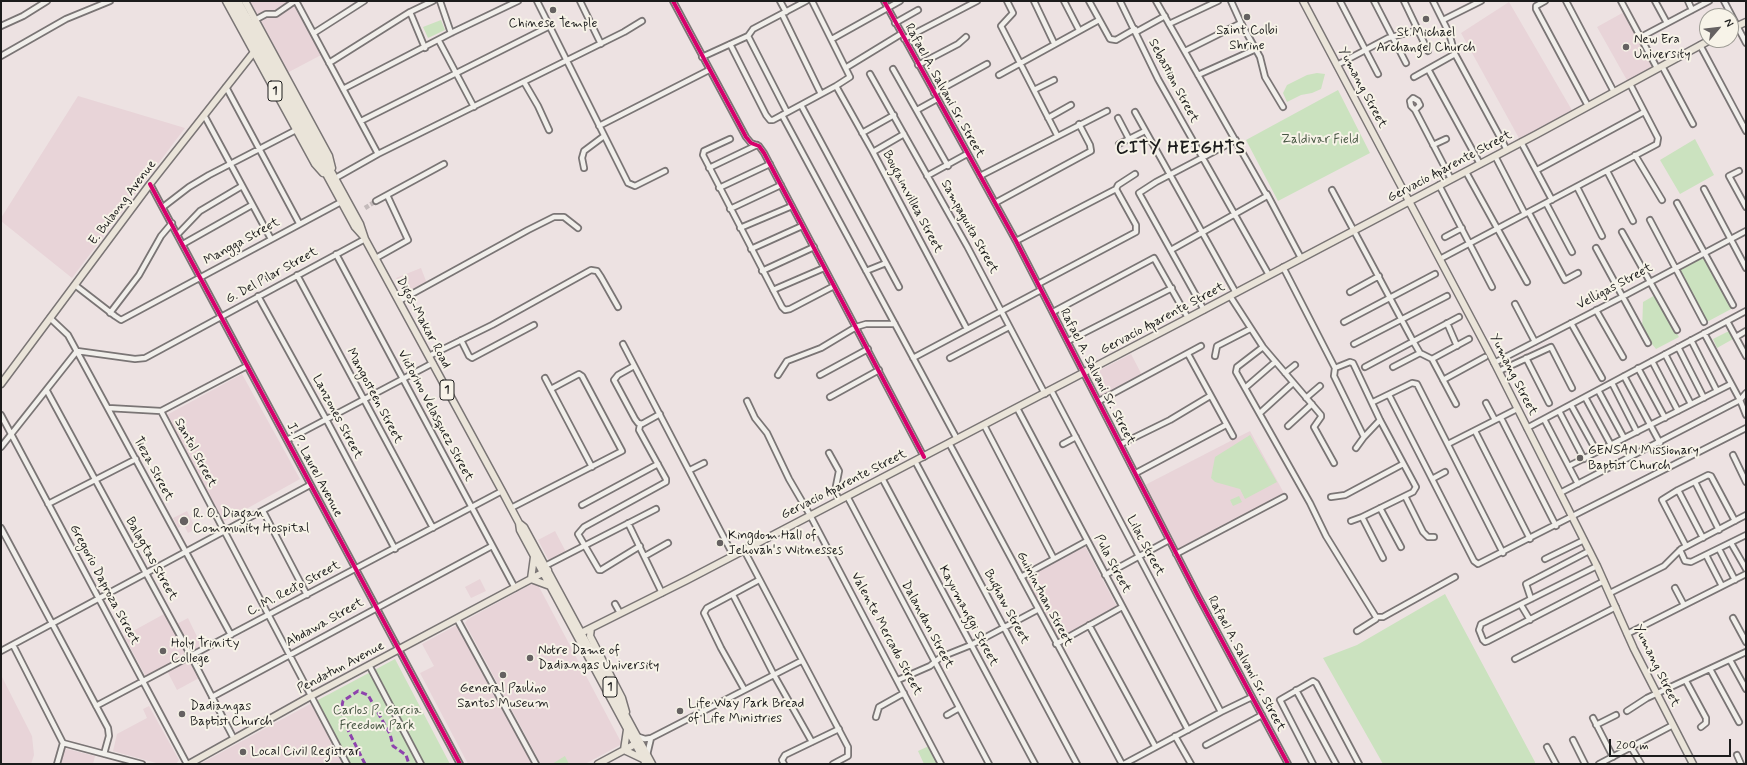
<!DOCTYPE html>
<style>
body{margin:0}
#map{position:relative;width:1747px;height:765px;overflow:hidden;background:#ede2e2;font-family:Mynerve,sans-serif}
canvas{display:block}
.frame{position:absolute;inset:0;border:2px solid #1c1c1c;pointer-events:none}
.north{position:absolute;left:1699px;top:8px;width:40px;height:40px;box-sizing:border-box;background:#f7f3e8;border:1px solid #9f9d96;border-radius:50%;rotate:62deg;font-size:11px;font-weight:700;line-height:16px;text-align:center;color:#1c1c1c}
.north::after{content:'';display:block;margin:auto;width:14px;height:18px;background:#656161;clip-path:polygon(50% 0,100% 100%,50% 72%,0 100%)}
.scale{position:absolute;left:1609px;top:739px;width:122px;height:18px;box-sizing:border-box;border:2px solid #1c1c1c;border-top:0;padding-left:5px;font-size:12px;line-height:14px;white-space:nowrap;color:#1c1c1c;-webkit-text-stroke:3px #f7f3e8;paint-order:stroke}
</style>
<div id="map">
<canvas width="1747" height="765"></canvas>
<div class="frame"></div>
<div class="north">N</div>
<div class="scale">200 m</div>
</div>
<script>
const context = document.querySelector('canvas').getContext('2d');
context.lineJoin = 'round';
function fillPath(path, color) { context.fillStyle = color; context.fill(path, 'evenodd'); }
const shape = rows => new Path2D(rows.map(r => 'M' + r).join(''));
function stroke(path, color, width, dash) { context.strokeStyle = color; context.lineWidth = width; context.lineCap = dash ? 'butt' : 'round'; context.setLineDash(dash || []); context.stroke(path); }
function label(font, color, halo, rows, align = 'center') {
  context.font = font + ' Mynerve,sans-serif'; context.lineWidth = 4; context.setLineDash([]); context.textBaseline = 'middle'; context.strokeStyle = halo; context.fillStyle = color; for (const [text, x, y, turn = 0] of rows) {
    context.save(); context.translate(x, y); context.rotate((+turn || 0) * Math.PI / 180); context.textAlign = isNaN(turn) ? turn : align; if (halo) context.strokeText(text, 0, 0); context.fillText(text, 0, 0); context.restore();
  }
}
const built = shape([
 [249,1,295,1,323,54,287,73],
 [1509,2,1573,112,1520,140,1461,33],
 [1624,12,1654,68,1628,82,1597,27],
 [78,96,185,128,72,278,1,221,1,218],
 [421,268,428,286,406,297,396,278],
 [1131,354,1143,377,1101,398,1090,375],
 [242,374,300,479,221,523,165,416],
 [1250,431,1285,495,1179,550,1145,485],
 [187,511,196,529,188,533,184,525,178,528,173,518],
 [555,531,566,552,549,561,538,540],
 [1085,546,1117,607,1055,640,1023,578],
 [480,579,486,591,471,598,465,587],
 [535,582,537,583,622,744,585,764,541,764,465,623,468,619],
 [164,614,171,627,188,618,202,647,187,655,199,678,177,690,165,667,146,677,124,636],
 [455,626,457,626,532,764,468,764,420,673,434,666,422,644],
 [1,675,32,736,34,755,31,764,1,764],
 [312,703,345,764,200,764],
 [149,706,179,760,176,764,160,764,113,751,117,734,147,718,143,709],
 [63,748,95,756,93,764,59,764]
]);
const green = shape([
 [441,20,445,30,428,38,423,27],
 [1317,73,1325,74,1321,89,1312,93,1301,95,1287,102,1283,93,1287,85,1307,75],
 [1338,90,1370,153,1278,201,1246,140],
 [1695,139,1714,175,1680,194,1660,160],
 [1704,254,1733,308,1705,323,1677,268],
 [1657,294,1679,337,1656,349,1642,332,1643,302],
 [1729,331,1733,339,1717,348,1713,339],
 [1250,435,1277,482,1245,499,1240,489,1215,482,1211,478,1215,457],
 [1239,496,1242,502,1233,506,1230,500],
 [1445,594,1535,762,1535,764,1383,764,1323,658,1357,645],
 [395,659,450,764,350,764,318,702,318,700],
 [929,746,938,764,924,764,918,751],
 [565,756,569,764,552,764]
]);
const minorTunnel = shape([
 [365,208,376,201]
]);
const minor = shape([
 [296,1,378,154],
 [440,1,451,33],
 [537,1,628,183,635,186,665,171],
 [580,1,601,44],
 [673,1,746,137,751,143,759,146,764,153,924,457],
 [780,1,786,12],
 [884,1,1016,241,1198,596,1288,764],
 [1007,1,1013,13,1001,26,1057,135],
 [1034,1,1054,43],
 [1064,1,1079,30],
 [1089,1,1110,39,1116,40,1135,29],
 [1120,1,1158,79,1269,275],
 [1156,1,1267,196,1171,250],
 [1231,1,1241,23,1260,57,1265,77,1283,107],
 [1340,1,1378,74],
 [1374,1,1406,63],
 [1404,1,1428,51],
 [1433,1,1449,33,1455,54,1507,150],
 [1545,1,1536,6,1536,9,1588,106],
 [1566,1,1614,92],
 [1621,1,1657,68],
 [1655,1,1667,23],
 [1688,1,1692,10],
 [1724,1,1746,43],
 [410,12,433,1],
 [782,14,821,94],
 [255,20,266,14,276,14,295,1],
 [1443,20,1481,1],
 [895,23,918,10],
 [1169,24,1218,1],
 [1,26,23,16,47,1],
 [1136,32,1165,16],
 [314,33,364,1],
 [748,36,787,112],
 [1641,37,1709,1],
 [832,39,900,1],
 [904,39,977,1],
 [439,41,474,107],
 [730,44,766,115,770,120,773,120,836,86,850,77,812,1],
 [1700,45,1746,131],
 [1185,51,1241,23],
 [1,56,66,19,110,1],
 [702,57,748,36,753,29,806,1],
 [329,63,410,12,425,48],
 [918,65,958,44,966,37],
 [1337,65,1388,38,1418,30],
 [1662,66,1693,124],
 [847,67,901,34],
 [893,69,948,166],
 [1428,69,1480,164],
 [870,74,967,246,1045,394],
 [999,75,1099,20],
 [1198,75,1256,49],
 [1414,77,1455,54],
 [524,82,538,106,549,130],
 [836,86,873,152,967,329],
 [226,87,299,223],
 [343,89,451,33,518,1],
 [1034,90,1054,80],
 [934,93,987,64],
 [801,105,899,287],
 [917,110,937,99],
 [1415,110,1420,105,1418,101,1413,98,1410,101,1411,106,1415,110,1451,179],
 [1135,112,1236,293],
 [204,115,271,239],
 [782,115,957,439],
 [1048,118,1071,105],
 [1118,118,1129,139],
 [361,121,550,26],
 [599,126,709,70],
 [862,133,894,115],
 [730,139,704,151,703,155,782,307,785,310,790,309,834,286],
 [1521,142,1552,200],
 [1119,144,1145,131],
 [1433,145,1446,139],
 [873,152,904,134],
 [1635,155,1662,200],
 [1495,156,1525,214],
 [584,168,582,158,584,151,604,136],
 [709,168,757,145],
 [1537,170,1644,112],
 [1607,171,1633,221],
 [1739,171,1729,176,1746,207],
 [1466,172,1527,282],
 [927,176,967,154],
 [980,176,1107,111],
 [332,180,378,154,624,32,642,21],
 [150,184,460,764],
 [1439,185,1492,287],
 [1577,187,1602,236],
 [719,188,770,164],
 [1704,189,1746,268],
 [1332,190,1413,341,1420,353,1432,359,1456,404],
 [1267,194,1301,258],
 [376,201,444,164],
 [995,203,1091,151,1090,145,1079,124],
 [1546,203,1572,252],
 [1677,203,1733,305],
 [163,207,189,187,209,175,296,130],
 [730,209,781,185],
 [1529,213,1565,280,1578,273],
 [1650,220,1704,322],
 [740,228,792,206],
 [1622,232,1677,330],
 [178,234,200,211,242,186],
 [1445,237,1462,228],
 [1016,241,1116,189,1118,185,1135,174],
 [183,244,252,205],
 [1596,248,1648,343],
 [751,249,802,226],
 [336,254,515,588],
 [376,258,408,240,387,195],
 [1440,259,1657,144,1658,138,1630,84],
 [1283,267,1335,368,1334,376,1364,437,1356,448],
 [762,271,814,247],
 [866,271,886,263],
 [297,275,433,528],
 [1038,284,1136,232,1136,225,1116,189],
 [75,285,115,316,121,320,341,202],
 [773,290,824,268],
 [1350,292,1379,276],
 [258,296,326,419,395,549],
 [1230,296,1263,347,1321,415,1321,417,1314,427,1334,463],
 [399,301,528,230,554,217,564,217,578,228],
 [1515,304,1535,342],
 [1204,310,1139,193,1156,182,1236,140],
 [1596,310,1623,357],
 [1053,312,1154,258,1188,318],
 [110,313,139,275,161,236,172,223],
 [50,318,68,335,231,635],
 [1727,321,1746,356],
 [1344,322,1435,274],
 [1447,323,1457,346],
 [1571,323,1602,378],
 [1704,333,1740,400,1746,415],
 [1736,337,1746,331],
 [461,340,469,356,472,358,534,325],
 [1691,340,1717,391],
 [1068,341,1172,288],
 [623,344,733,555],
 [1354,344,1447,296],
 [1263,347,1237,367,1236,372,1310,503,1326,536,1376,617,1376,619,1357,631],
 [1678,347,1704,398],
 [1188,354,1233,436],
 [1665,354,1691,404],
 [429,356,492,325,591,270,597,271,601,277,618,307],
 [1215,356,1217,346,1250,329],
 [913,358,1041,290],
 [950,358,1009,327],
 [1526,358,1549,403],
 [1432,359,1469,339],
 [1652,361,1678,411],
 [1494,363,1622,297,1746,231],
 [634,366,618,375,614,380,635,419,638,423,642,424,660,414],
 [1365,367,1459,317],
 [1393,367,1420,353],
 [1335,368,1350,362,1353,363,1380,420,1416,487,1413,492,1362,517,1383,558],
 [1638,368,1665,418],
 [1499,371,1551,347,1572,388],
 [1285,373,1295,365],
 [778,375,787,361,821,348,856,327,866,324,895,324],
 [820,375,868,349],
 [1624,376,1660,443],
 [545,378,592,467],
 [1443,380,1485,357],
 [1612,383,1637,432],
 [1245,388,1275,362],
 [1051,390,1221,712],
 [1598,390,1624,438],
 [47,391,191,656,234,739],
 [1389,395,1474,561,1478,564,1746,428],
 [830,397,879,370],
 [1585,397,1611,445],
 [1306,398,1320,386],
 [747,401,755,418,767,433,789,479,810,515,941,764],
 [1099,401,1201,346],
 [1373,402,1412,383,1417,384,1503,553],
 [1486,403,1495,420],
 [1571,405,1597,452],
 [108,408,161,411,247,366],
 [1017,408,1188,730],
 [161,411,347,764],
 [1559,411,1584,459],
 [1260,413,1293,383],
 [1,415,187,764],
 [1501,418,1556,526],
 [1544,419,1578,484],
 [640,425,639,430,666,479,666,482,584,527,578,534,599,570,601,570,640,546],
 [984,425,1054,559],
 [1288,426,1312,404],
 [1527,428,1746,311],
 [1475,431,1530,539],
 [1364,437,1380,420],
 [287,440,433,363],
 [949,443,1122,764],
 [1063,444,1076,437],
 [1121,444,1170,420,1210,396],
 [1448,444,1517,409],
 [1,447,77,351,135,359,145,358,365,239],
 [829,453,839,471,835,491,839,500],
 [1733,455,1746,482],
 [915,461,1077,764],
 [1569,466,1731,384],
 [690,470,704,463],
 [1136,473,1226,425],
 [882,478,1035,764],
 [1432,479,1445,472],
 [1695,482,1719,530],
 [1678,490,1703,538],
 [1560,493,1740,400,1746,393],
 [847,496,989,764],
 [1405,496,1423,532,1428,537,1434,537],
 [1331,497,1345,495,1403,464],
 [48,504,136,459],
 [582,505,658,464],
 [511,508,622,451,582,376,579,374,551,389],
 [1380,508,1401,547],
 [263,511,307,595],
 [1351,521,1362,517],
 [628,523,662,593],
 [1,528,108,728,109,736,104,754],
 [1731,543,1746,569],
 [1686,546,1662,500,1678,490,1708,475,1711,476,1735,521],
 [1719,549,1735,580],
 [744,550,848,747,848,756,833,764],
 [1680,550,1685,561,1691,562,1746,535],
 [1176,554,1284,497],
 [1706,555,1722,586],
 [645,556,668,543],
 [1545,559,1584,540],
 [545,566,656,509],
 [1597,566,1481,624,1479,630,1483,640,1485,642,1488,641,1604,581],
 [1105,575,1169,540],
 [1021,577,1087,541],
 [1675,588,1684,605],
 [1610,593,1664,566,1681,549,1746,515],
 [733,595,774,675,812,742],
 [1531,599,1526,584,1589,551],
 [615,604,620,613],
 [1521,605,1530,620],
 [1376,617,1383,617,1455,577],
 [1733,618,1746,642],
 [457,619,536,764],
 [1089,625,1155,746],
 [1627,634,1746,574],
 [1056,644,1122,607],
 [13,645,63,743,57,764],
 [1,651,310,485],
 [1515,659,1616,607],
 [1730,660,1746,689],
 [369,665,421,764],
 [1710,669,1739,722],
 [898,680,930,666,941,657,971,645,1037,610],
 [1686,681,1706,718,1706,723,1701,727],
 [744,689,721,648,704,613,707,608,759,580],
 [1296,690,1336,764],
 [212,697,492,546],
 [96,706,502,491],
 [1627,711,1647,698,1746,652],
 [947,715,959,708],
 [876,717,879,707,904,693],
 [1593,718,1613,757],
 [1596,725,1616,715],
 [636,736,645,739,651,738,801,661],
 [1175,736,1191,764],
 [1573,740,1585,764],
 [63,743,142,764],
 [1206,745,1262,715],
 [1547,747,1556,764],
 [1631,747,1641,764],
 [647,755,651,738],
 [1737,755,1741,764],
 [784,764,782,760,785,755,839,729],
 [1124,764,1221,712,1252,697],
 [1313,764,1280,700,1313,681,1316,683,1359,764],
 [1599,764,1673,725]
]);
const major = shape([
 [226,1,315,164,323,173],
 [232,1,355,227,364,237],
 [238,1,360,224,365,239,502,491,519,523,520,530,646,764],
 [245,1,329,156,332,168],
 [1303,1,1490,354,1597,566,1634,649,1693,764],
 [1731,29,1746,22],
 [1,384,150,184,265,38],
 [519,523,524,527,652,764],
 [531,579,534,557],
 [531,579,550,586],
 [591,628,590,636,622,698,626,712],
 [581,633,687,580,1188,318,1537,134,1710,40],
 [624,750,627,730],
 [624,750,643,759],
 [189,764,311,696,548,570],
 [598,764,639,742]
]);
const quiet = shape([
 [365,764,346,726,341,710,343,701,358,691,368,695,390,734,393,746,406,755,409,764]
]);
const cycleway = shape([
 [673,1,746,137,751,143,759,146,764,153,924,457],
 [884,1,1016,241,1198,596,1288,764],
 [150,184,460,764]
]);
const markers = [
 [553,10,4,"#656161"],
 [1247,17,4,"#656161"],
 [1426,19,4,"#656161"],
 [1626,47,4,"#656161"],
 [1580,458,4,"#656161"],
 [184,521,5,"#656161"],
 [720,543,4,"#656161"],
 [163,651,4,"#656161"],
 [530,658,4,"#656161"],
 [503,675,4,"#656161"],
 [680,711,4,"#656161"],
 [182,714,4,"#656161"],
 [243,752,4,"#656161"]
];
const shields = [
 [275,91,14],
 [447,390,14],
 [610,687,14]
];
const shieldNames = [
 ["1",275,91],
 ["1",447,390],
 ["1",610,687]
];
const poiNames = [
 ["Chinese Temple",553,24,"center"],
 ["Saint Colbi",1247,31,"center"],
 ["Shrine",1247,46,"center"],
 ["St Michael",1426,33,"center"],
 ["Archangel Church",1426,48,"center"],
 ["New Era",1634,40],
 ["University",1634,55],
 ["GENSAN Missionary",1588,451],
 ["Baptist Church",1588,466],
 ["R. O. Diagan",193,514],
 ["Community Hospital",193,529],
 ["Kingdom Hall of",728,536],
 ["Jehovah's Witnesses",728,551],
 ["Holy Trinity",171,644],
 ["College",171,659],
 ["Notre Dame of",538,651],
 ["Dadiangas University",538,666],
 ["General Paulino",503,689,"center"],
 ["Santos Museum",503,704,"center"],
 ["Life Way Park Bread",688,704],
 ["of Life Ministries",688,719],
 ["Dadiangas",190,707],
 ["Baptist Church",190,722],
 ["Local Civil Registrar",251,752]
];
const streetNames = [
 ["Sebastian Street",1173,81,62],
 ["Yumang Street",1362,88,62],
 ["Rafael A. Salvani Sr. Street",944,91,61],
 ["Gervacio Aparente Street",1450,167,-28],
 ["Bougainvillea Street",912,202,62],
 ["E. Bulaong Avenue",123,203,-53],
 ["Sampaguita Street",969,227,61],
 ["Mangga Street",242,242,-29],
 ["G. Del Pilar Street",272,276,-29],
 ["Velligas Street",1615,287,-28],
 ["Gervacio Aparente Street",1163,319,-28],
 ["Digos-Makar Road",423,323,62],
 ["Yumang Street",1513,375,63],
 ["Rafael A. Salvani Sr. Street",1097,377,63],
 ["Mangosteen Street",374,396,62],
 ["Victorino Velasquez Street",435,416,62],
 ["Lanzones Street",337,417,62],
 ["Santol Street",195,453,62],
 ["Tieza Street",153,469,62],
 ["J. P. Laurel Avenue",314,470,62],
 ["Gervacio Aparente Street",844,485,-27],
 ["Lilac Street",1145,546,62],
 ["Balagtas Street",151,559,61],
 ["Pula Street",1112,564,62],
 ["Gregorio Daproza Street",104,585,62],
 ["C. M. Recto Street",294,589,-28],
 ["Guinintuan Street",1044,599,62],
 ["Bughaw Street",1006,607,62],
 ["Kayumanggi Street",968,616,62],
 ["Abdawa Street",325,623,-29],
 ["Dalandan Street",927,625,62],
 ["Valente Mercado Street",886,634,62],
 ["Rafael A. Salvani Sr. Street",1246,664,62],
 ["Yumang Street",1656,666,64],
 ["Pendatun Avenue",341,668,-28]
];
const parkNames = [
 ["Zaldivar Field",1320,140],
 ["Carlos P. Garcia",377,711],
 ["Freedom Park",377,726]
];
const districtNames = [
 ["CITY HEIGHTS",1181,149]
];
fillPath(built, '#e8d4d8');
fillPath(green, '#cbe2bf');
stroke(minorTunnel, '#c3baba', 4.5, [4.5, 2]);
stroke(minor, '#7a7575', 8);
stroke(major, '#7a7575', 9);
stroke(minor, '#f1efeb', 4.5);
stroke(major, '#eae4d9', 6);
stroke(quiet, '#8e44ad', 3, [6, 3]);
stroke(cycleway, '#d6006c', 4);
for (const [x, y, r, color] of markers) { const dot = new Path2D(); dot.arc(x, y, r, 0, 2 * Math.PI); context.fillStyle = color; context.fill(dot); stroke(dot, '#f7f3e8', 1.5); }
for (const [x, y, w] of shields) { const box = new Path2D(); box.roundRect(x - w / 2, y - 10, w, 20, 3); context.fillStyle = '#f7f3e8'; context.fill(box); stroke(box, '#1c1c1c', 1); }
label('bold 12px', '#1c1c1c', null, shieldNames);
label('13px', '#1c1c1c', '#f7f3e8', poiNames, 'left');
label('13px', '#1c1c1c', '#f7f3e8', streetNames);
label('13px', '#485744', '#f7f3e8', parkNames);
context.letterSpacing = '1px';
label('bold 17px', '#1c1c1c', '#f7f3e8', districtNames);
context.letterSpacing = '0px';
</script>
